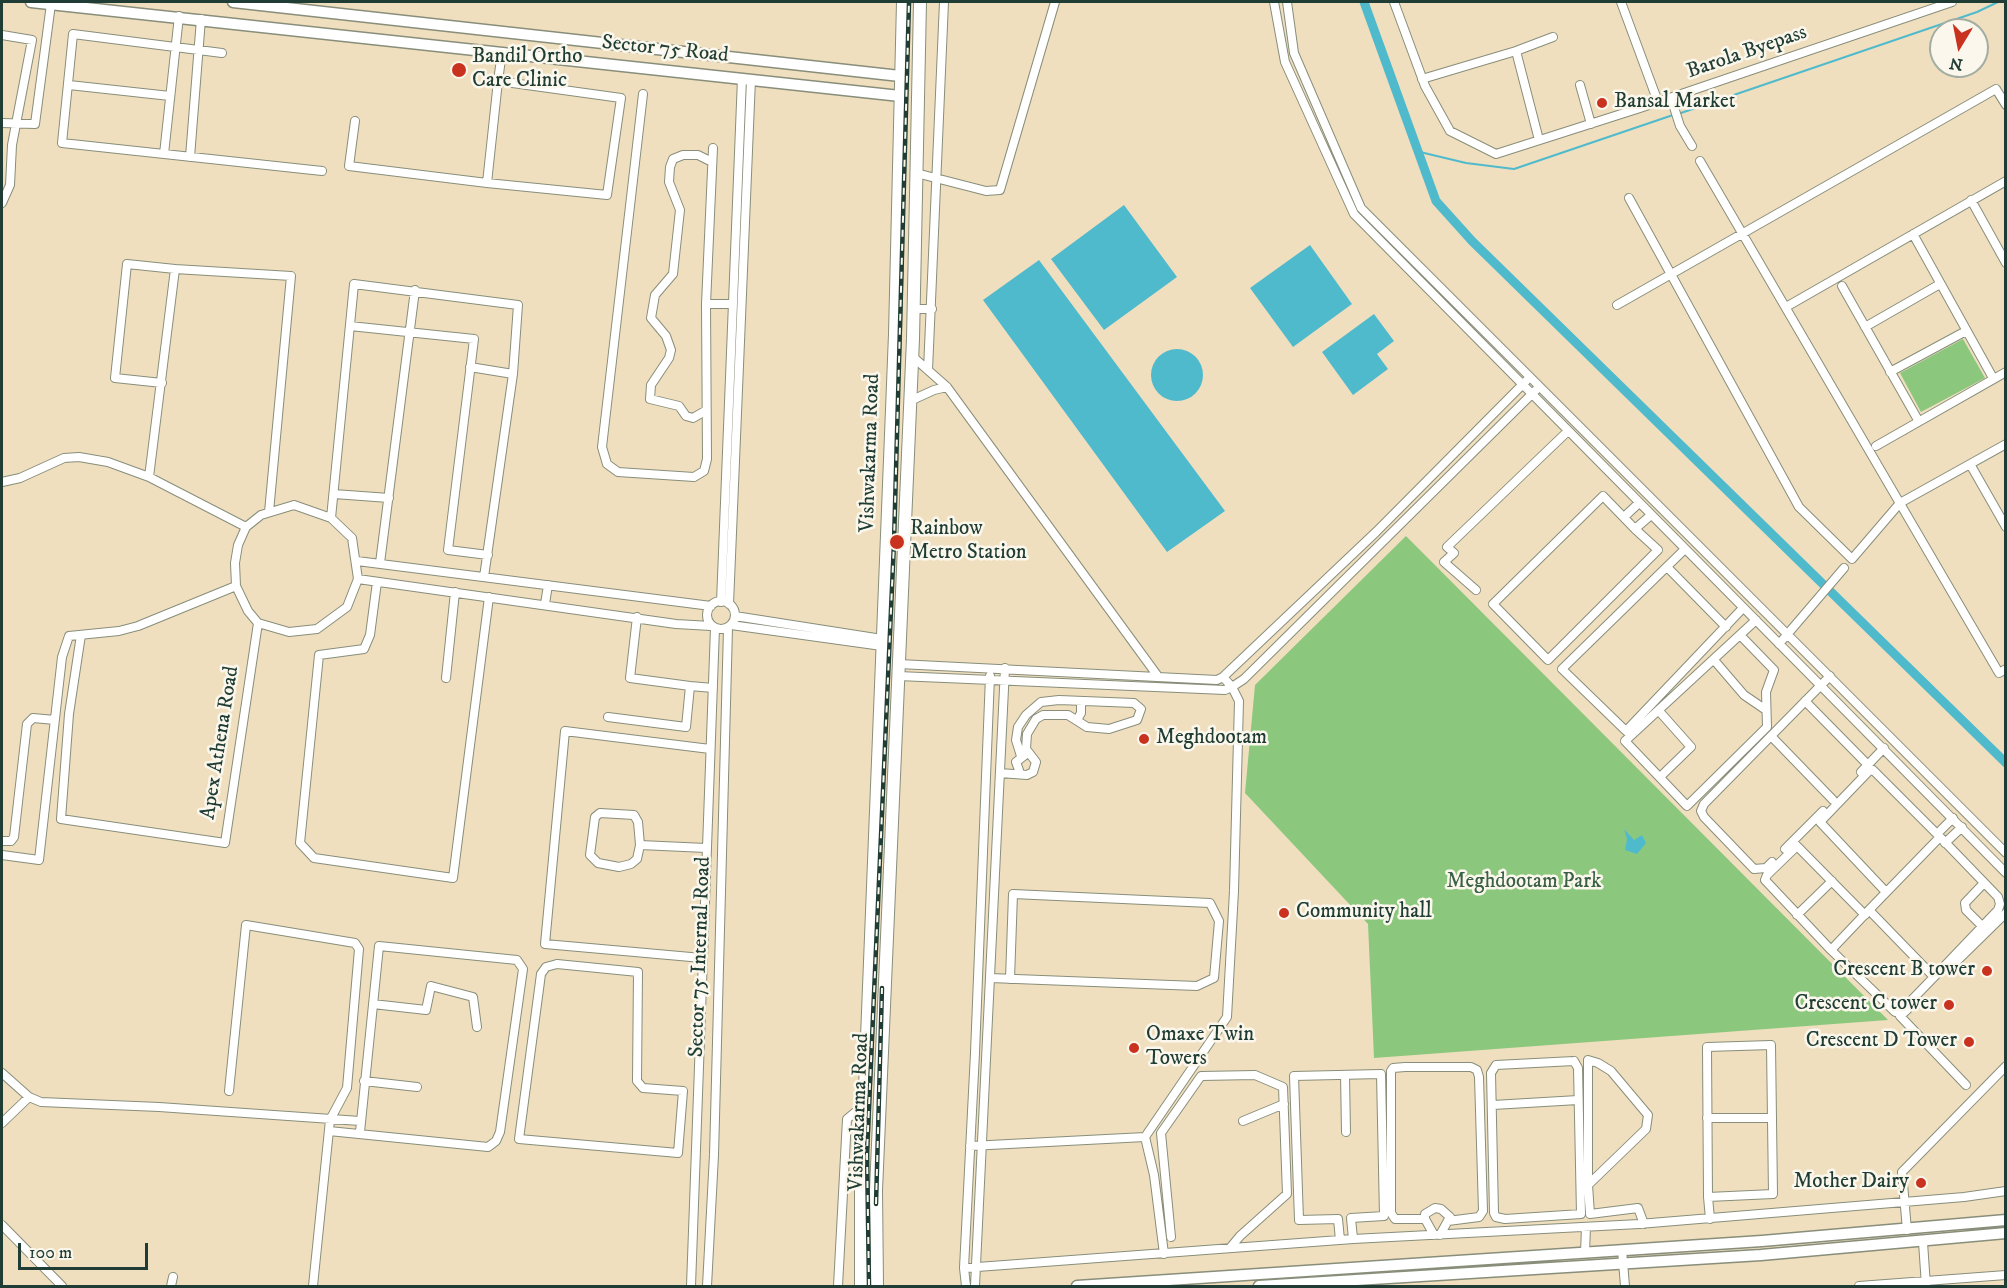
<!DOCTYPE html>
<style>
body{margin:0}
#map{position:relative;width:2007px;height:1288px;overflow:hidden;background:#f0dfbf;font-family:"IM FELL DW Pica",serif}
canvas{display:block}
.frame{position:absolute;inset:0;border:3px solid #1f3d34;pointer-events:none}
.north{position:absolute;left:1929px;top:18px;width:60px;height:60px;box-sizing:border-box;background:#fbf7ec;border:2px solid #a3ada2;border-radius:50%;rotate:190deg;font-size:16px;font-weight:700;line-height:24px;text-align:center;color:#1f3d34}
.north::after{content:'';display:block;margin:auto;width:21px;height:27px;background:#c8321e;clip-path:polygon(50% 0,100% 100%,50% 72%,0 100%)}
.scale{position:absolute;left:18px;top:1243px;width:130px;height:27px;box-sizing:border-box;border:3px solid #1f3d34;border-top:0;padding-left:8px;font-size:18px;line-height:21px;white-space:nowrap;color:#1f3d34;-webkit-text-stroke:4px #fbf7ec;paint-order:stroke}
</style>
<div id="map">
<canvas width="2007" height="1288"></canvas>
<div class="frame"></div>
<div class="north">N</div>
<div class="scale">100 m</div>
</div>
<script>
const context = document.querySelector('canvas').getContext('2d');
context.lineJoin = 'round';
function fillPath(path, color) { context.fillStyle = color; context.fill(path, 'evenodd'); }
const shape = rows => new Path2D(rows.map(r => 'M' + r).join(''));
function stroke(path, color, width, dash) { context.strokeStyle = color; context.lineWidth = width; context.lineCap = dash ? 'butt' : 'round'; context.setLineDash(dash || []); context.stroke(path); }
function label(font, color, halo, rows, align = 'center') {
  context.font = font + ' "IM FELL DW Pica",serif'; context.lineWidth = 5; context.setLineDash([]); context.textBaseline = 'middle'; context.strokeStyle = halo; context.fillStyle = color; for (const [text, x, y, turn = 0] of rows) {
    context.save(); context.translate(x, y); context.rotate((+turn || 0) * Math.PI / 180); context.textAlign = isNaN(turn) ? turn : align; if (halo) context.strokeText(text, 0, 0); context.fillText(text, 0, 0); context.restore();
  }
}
const green = shape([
 [1963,339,1985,378,1921,412,1900,373],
 [1406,536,1888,1020,1374,1058,1368,924,1245,793,1255,685]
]);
const water = shape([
 [1124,205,1177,277,1104,330,1051,259],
 [1310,245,1352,304,1293,347,1250,288],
 [1039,260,1225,511,1167,552,983,300],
 [1374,314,1394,341,1377,354,1388,369,1353,395,1322,352],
 '1151 375a26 26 0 1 1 52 0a26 26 0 1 1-52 0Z',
 [1624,829,1634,840,1642,835,1646,843,1637,854,1625,850,1627,839]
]);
const stream = shape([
 [1678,114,1977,12,1998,2],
 [1420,152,1466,163,1514,169,1673,115]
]);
const canal = shape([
 [1364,2,1436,201,1472,241,2006,763]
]);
const minor = shape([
 [1274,2,1285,62,1354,214,2006,873],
 [1287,2,1294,53,1361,208,2006,853],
 [1394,2,1425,86,1450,131,1496,154,1640,108,1952,2],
 [1621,2,1658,102],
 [2,35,32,40,12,145,10,185,2,203],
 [1516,51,1553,37],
 [222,53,73,34,62,143,322,171],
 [1422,79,1516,51,1539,140],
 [498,81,621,98,607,195,487,183,498,81,502,52],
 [69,85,170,96],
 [1580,85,1591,124],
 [643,94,602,447,607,464,618,472,694,477,704,471,707,459,706,304,713,148],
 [1671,98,1680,126,1692,146],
 [355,121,349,166,487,183],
 [2,123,35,124,51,4],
 [164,154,179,16],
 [190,157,201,19],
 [1700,161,1999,673,2006,669],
 [916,173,986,191,1000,190,1055,2],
 [1629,198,1799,507,1852,559,1900,503,2006,444],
 [1971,200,2006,263],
 [1913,234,1993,378],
 [1842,286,1918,420],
 [706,304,731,304],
 [1617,305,1996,89,2006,105],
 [1786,307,2006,181],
 [913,309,932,309],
 [350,326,474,339,448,550,488,555],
 [1865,327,1940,284],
 [912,356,947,387,1157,675],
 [470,367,513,374],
 [928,370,944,2],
 [1890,372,1966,331],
 [162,383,115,378,127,264,175,269],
 [910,401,934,390,947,387],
 [705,411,693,418,686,416,679,406,650,399,651,385,669,358,671,350,666,336,651,318,655,295,673,274,680,210,669,182,670,167,673,159,683,155,698,155,712,162],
 [1876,446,2006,372],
 [1970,464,2006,527],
 [149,477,175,269,291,276,269,512],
 [2,482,20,478,64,458,79,457,108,462,149,477,246,527],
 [334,494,389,498],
 [294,505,331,518,352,538,358,579,347,607,317,629,289,632,258,623,248,611,236,586,235,563,238,545,246,527,261,515,294,505],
 [1624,517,1639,503],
 [331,518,354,284,518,305,513,374,484,577],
 [1635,529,1603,496,1493,604,1548,660,1658,550,1635,529,1651,515],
 [1685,549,1562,669,1626,731,1743,608],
 [357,561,711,606],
 [380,563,415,290],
 [1668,568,1726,627],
 [358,579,676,624,711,626],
 [377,582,370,635,364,649,319,655,300,843,314,858,453,878,489,597],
 [1476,590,1444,562,1454,553,1447,547,1568,431],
 '707 615a14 14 0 1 1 28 0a14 14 0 1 1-28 0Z',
 [721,602,742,78],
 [545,604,548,585],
 [729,604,751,79],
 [735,616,882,639],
 [731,625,882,646],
 [81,635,69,714,61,819,225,843,258,623],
 [1740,635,1774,670,1766,692,1767,727,1687,806,1625,741,1756,620],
 [1779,644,1844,568],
 [1714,660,1744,695,1766,710],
 [899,664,1217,680,1223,677,1376,532,1526,381],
 [898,676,1225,690,1232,687,1244,679,1536,390],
 [446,678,455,592],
 [690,686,713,688],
 [1805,701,1868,765],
 [1659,711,1691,747,1660,777],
 [608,717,686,727,690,686,630,678,637,617],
 [1077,720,1081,713,1081,701],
 [1771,736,1833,800],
 [1861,772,1884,748],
 [1000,773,1027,775,1033,772,1036,762,1026,749,1027,734,1036,719,1043,715,1068,715,1087,727,1109,729,1137,720,1141,709,1134,703,1059,700,1041,702,1026,715,1018,727,1016,740,1021,756],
 [1020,773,1016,762,1025,755],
 [1937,834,1953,818],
 [2,841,11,841,14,837,27,724,33,718,55,720],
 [1945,843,1962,827],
 [640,845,638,822,634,815,600,813,595,817,590,855,598,863,619,867,631,864,637,859,640,845,706,848],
 [1785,849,1823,811],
 [2,855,39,860,62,657,69,636,119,631,138,626,236,586],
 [1772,862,1766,868,1754,869,1704,817,1701,811,1704,804,1830,676],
 [1869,910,1934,977],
 [1797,915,1832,881],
 [1865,915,1797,846,1767,875,1765,880,1831,950,1869,910,1940,837,1873,770,1869,771,1820,822,1886,892],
 [1982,926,1966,910,1965,903,1984,883],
 [1831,950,1895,1012,1901,1011,1934,977,1998,910,2000,904,1998,897,1940,837],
 [702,958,545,944,565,731,710,749],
 [1957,961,2006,913],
 [557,964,638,972,637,1081,643,1088,683,1091,678,1153,519,1139,541,974,546,967,557,964],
 [990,978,1197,986,1214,978,1219,921,1210,903,1013,894,1010,979],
 [373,1004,426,1010,431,986,473,997,477,1027],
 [1907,1010,1900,1016,1966,1085],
 [1574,1061,1578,1068,1581,1214,1505,1219,1496,1217,1494,1213,1491,1073,1496,1065,1574,1061],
 [2,1073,29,1097,41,1102,159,1107,360,1121],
 [1345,1075,1346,1132],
 [364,1081,417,1087],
 [229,1091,246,925,355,943,359,949,347,1088,330,1120,313,1286],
 [1493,1105,1578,1100],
 [1707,1118,1772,1118],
 [1243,1121,1284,1104],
 [2,1123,29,1097],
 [329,1131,488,1147,496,1141,500,1132,523,969,517,960,379,946,360,1132],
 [1145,1137,1154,1175,1164,1254],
 [970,1146,1145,1137,1227,1017,1234,891,1239,701,1232,687,1223,677],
 [1588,1185,1646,1129,1648,1115,1611,1071,1598,1063,1588,1060,1588,1185,1590,1214,1638,1208,1644,1224],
 [1708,1197,1773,1194,1771,1045,1707,1047,1708,1197,1710,1219],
 [1425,1219,1395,1219,1391,1213,1391,1071,1393,1068,1405,1067,1471,1067,1477,1070,1479,1077,1483,1211,1479,1217,1448,1221],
 [2,1225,62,1286],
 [1907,1230,1902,1172,2006,1066],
 [1434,1235,1425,1219,1425,1214,1435,1208,1441,1209,1450,1217,1440,1235],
 [1171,1237,1161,1133,1201,1076,1255,1075,1283,1087,1287,1194,1240,1236,1230,1248],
 [1340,1240,1338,1219,1299,1220,1294,1076,1381,1074,1384,1216,1351,1218,1353,1239],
 [1923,1242,1926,1286],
 [1622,1250,1625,1286],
 [1585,1253,1586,1227],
 [964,1268,1353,1239,1639,1224,1964,1197,2006,1191],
 [171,1286,173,1277],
 [691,1286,715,628],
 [707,1286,714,1155,728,628],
 [838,1286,847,1119,865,1104],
 [966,1286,964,1268,975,1053,990,676],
 [975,1286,1005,668],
 [1859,1286,2006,1275]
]);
const tertiary = shape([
 [31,2,900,96],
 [233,2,900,76],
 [1077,1286,1762,1241,2006,1220],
 [1259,1286,1761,1255,2006,1233]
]);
const secondary = shape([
 [861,1286,861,1188,895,334,903,2],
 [877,1286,876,1190,913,339,920,2]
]);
const rail = shape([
 [876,1204,882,988],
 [869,1286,867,1152,894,542,909,2]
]);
const markers = [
 [459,70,8,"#c8321e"],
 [1602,103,6,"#c8321e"],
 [897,542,8,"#c8321e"],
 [1144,739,6,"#c8321e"],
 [1284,913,6,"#c8321e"],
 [1987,971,6,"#c8321e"],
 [1949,1005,6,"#c8321e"],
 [1969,1042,6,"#c8321e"],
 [1134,1048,6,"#c8321e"],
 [1921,1183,6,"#c8321e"]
];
const streetNames = [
 ["Sector 75 Road",665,50,6],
 ["Barola Byepass",1747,53,-19],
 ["Vishwakarma Road",871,453,-88],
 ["Apex Athena Road",221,743,-81],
 ["Sector 75 Internal Road",701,957,-88],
 ["Vishwakarma Road",860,1112,-88]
];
const poiNames = [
 ["Bandil Ortho",472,58],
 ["Care Clinic",472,82],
 ["Bansal Market",1614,103],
 ["Rainbow",910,530],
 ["Metro Station",910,554],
 ["Meghdootam",1156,739],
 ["Community hall",1296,913],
 ["Crescent B tower",1975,971,"right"],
 ["Crescent C tower",1937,1005,"right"],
 ["Omaxe Twin",1146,1036],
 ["Towers",1146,1060],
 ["Crescent D Tower",1957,1042,"right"],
 ["Mother Dairy",1909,1183,"right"]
];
const parkNames = [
 ["Meghdootam Park",1524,883]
];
fillPath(green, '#8bc87e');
fillPath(water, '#50bacd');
stroke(stream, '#50bacd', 2);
stroke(canal, '#50bacd', 9);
stroke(minor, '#888e7a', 10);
stroke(tertiary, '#888e7a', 13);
stroke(secondary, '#888e7a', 14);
stroke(minor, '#fff', 8);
stroke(tertiary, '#fff', 10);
stroke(secondary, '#fff', 12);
stroke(rail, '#1f3d34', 4.5);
stroke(rail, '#fbf7ec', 2, [7]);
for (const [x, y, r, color] of markers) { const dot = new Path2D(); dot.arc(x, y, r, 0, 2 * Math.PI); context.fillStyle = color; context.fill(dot); stroke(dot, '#fbf7ec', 2); }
label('21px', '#1f3d34', '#fbf7ec', streetNames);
label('21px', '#1f3d34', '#fbf7ec', poiNames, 'left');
label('21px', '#3a6046', '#fbf7ec', parkNames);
</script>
